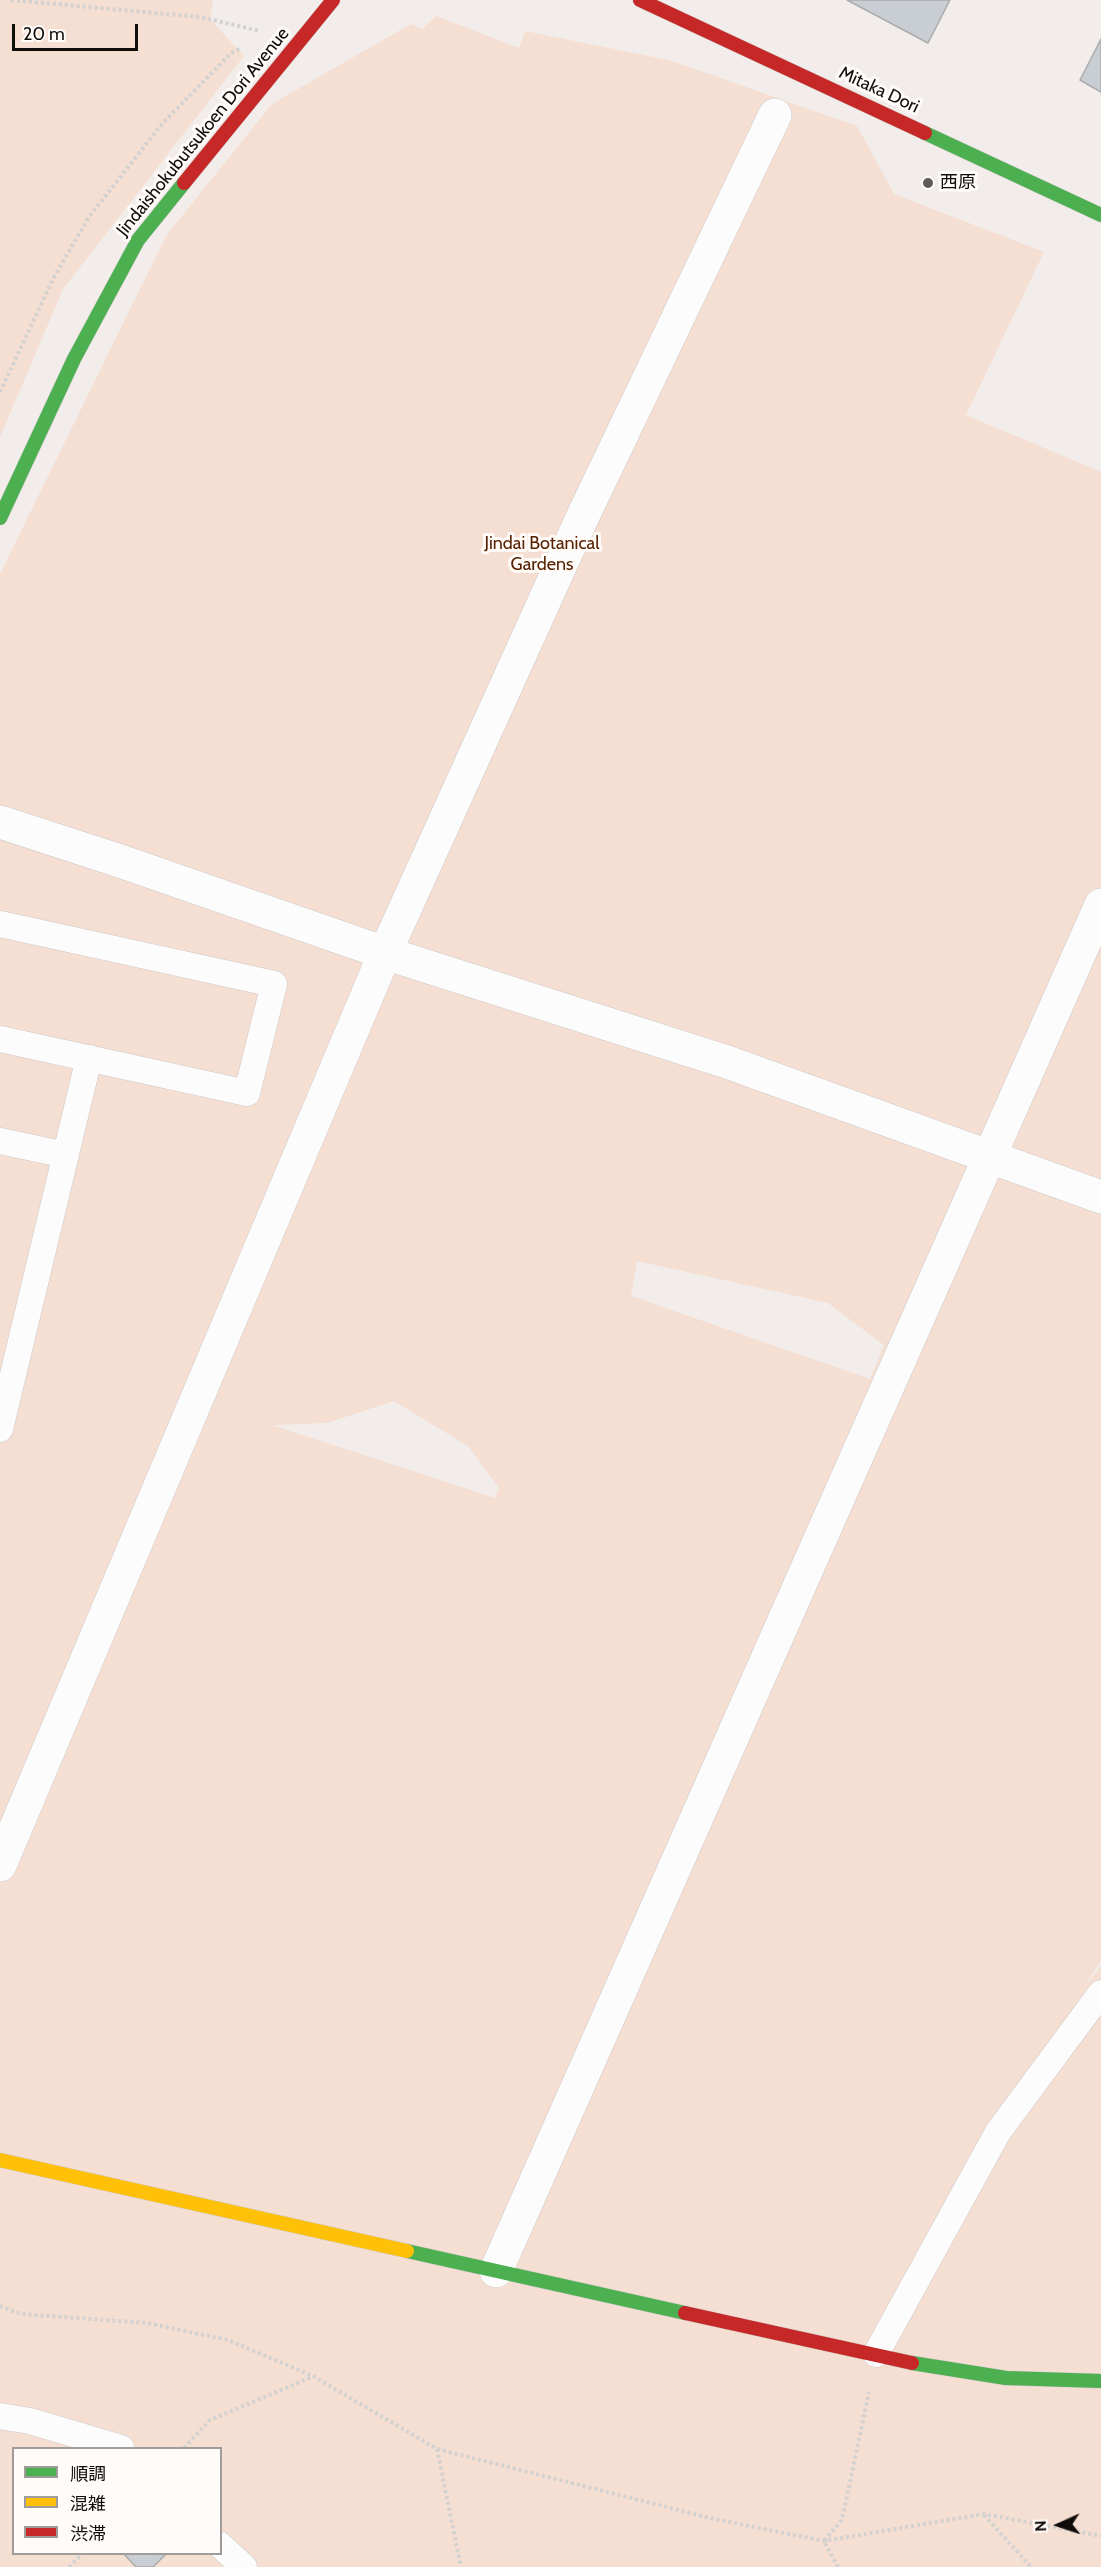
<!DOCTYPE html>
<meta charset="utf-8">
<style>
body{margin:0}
#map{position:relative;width:1101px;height:2567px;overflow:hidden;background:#f2edea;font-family:Cabin,"Noto Sans JP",sans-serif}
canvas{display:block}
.legend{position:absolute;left:12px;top:2447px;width:210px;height:108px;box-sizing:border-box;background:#fffbf9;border:2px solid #9f9c9a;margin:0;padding:8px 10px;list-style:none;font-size:18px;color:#100d0b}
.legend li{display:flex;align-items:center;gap:12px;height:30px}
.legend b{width:30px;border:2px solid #9f9c9a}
.north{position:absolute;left:1029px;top:2495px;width:60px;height:60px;-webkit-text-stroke:4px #fffbf9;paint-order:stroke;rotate:267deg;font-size:16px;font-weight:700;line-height:24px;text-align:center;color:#100d0b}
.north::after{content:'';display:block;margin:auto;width:21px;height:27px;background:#100d0b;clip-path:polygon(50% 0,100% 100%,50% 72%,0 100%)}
.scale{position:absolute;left:12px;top:24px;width:126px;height:27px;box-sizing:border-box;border:3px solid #100d0b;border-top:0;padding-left:8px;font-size:18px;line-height:21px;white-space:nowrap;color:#100d0b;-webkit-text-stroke:4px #fffbf9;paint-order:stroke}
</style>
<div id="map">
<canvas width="1101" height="2567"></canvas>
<ul class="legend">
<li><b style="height:8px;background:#4caf50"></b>順調</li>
<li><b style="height:8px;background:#ffc107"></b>混雑</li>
<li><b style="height:8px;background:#c62828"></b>渋滞</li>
</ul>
<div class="north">N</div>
<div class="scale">20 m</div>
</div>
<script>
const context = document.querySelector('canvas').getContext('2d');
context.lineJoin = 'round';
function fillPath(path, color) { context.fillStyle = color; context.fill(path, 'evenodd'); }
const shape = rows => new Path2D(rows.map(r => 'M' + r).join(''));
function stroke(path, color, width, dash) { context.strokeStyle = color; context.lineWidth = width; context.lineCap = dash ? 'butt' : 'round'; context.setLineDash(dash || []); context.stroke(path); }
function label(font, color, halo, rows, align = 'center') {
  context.font = font + ' Cabin,"Noto Sans JP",sans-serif'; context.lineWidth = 6; context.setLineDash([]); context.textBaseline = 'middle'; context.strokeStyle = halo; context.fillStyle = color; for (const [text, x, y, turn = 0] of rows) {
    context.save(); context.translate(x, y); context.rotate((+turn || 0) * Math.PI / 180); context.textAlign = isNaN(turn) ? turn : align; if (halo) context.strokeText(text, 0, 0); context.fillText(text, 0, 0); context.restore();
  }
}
const green = shape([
 [0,0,213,0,210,19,244,56,63,289,0,437],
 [436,16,519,48,525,31,669,60,857,126,894,194,1044,252,966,415,1101,472,1101,1961,1082,1989,1101,1966,1101,2567,0,2567,0,574,166,236,272,104,411,24,422,29],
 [637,1261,828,1303,884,1345,870,1379,631,1296],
 [394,1401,468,1446,499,1488,495,1498,272,1425,327,1423],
 [14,2448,220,2448,220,2554,14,2554]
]);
const building = shape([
 [847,0,950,0,928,43,847,0],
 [1101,39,1101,92,1080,80,1101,39],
 [124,2554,166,2554,153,2567,136,2567,124,2554]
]);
const path = shape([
 [11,0,200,17,260,31],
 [0,392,53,279,89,217,162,124,231,53,242,48],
 [0,2306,21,2314,147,2323,228,2340,313,2376,437,2449,714,2519,824,2541,984,2514,1101,2536],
 [184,2448,210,2420,312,2377],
 [437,2449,461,2567],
 [984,2515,1031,2567],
 [69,2567,82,2554],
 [838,2567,824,2541,842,2520,869,2392]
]);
const lane = shape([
 [0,924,274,984,247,1093,0,1039],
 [0,1141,66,1155],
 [0,1429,89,1058],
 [876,2354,998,2132,1101,1993],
 [0,2416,30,2421,121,2448],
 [220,2545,244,2567]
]);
const street = shape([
 [0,822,120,861,385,953,727,1062,1101,1197],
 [0,1865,385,953,582,518,775,115],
 [496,2271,1101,905]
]);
const fast = shape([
 [925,133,1101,215],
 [0,518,74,359,138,240,184,183],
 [407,2251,685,2313],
 [912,2363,1006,2378,1101,2381]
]);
const slow = shape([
 [0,2160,407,2251]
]);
const jam = shape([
 [640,0,925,133],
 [184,183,333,0],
 [685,2313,912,2363]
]);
const markers = [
 [928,183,6,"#5f5b59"]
];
const streetNames = [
 ["Mitaka Dori",879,90,25],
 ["Jindaishokubutsukoen Dori Avenue",203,132,-51]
];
const poiNames = [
 ["西原",940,183]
];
const parkNames = [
 ["Jindai Botanical",542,544],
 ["Gardens",542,565]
];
fillPath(green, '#f5ded2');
fillPath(building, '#c9ced5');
stroke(building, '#acabab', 1.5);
stroke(lane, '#cecac8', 27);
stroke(street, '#cecac8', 34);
stroke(fast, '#cecac8', 15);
stroke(slow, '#cecac8', 15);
stroke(jam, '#cecac8', 15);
stroke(path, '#d3d2d0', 4, [3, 3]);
stroke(lane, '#fdfcfc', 26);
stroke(street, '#fdfcfc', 33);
stroke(fast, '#4caf50', 14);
stroke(slow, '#ffc107', 14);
stroke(jam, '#c62828', 14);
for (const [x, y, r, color] of markers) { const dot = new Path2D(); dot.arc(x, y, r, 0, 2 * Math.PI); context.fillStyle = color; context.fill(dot); stroke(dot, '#fffbf9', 2); }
label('18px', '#100d0b', '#fffbf9', streetNames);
label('18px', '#100d0b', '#fffbf9', poiNames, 'left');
label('18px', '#562203', '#fffbf9', parkNames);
</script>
